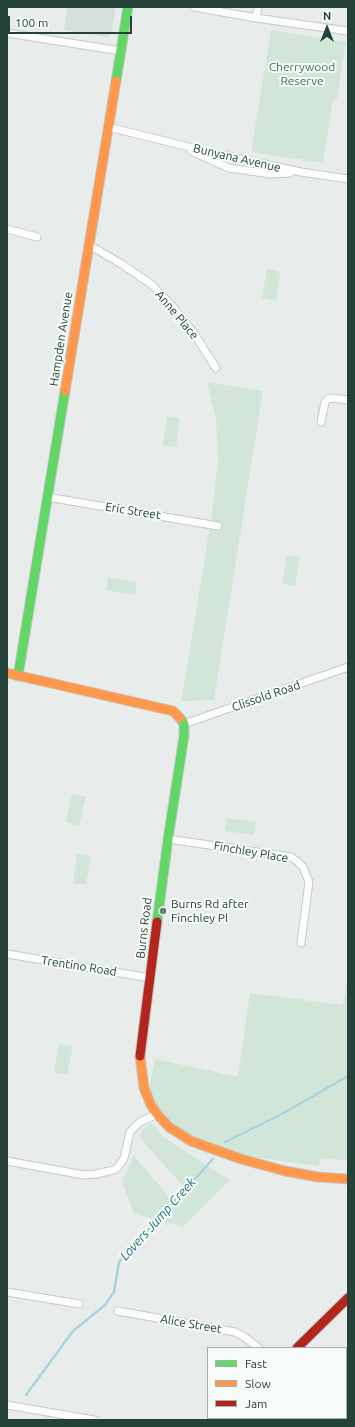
<!DOCTYPE html>
<style>
body{margin:0}
#map{position:relative;width:355px;height:1427px;overflow:hidden;background:#e8edeb;font-family:Ubuntu,sans-serif}
canvas{display:block}
.frame{position:absolute;inset:0;border:8px solid #24423a;pointer-events:none}
.legend{position:absolute;left:207px;top:1347px;width:140px;height:72px;box-sizing:border-box;background:#f7fbf9;border:1px solid #a3b1ad;margin:0;padding:5px 7px;list-style:none;font-size:12px;color:#24423a}
.legend li{display:flex;align-items:center;gap:8px;height:20px}
.legend b{width:20px;border:1px solid #a3b1ad}
.north{position:absolute;left:307px;top:8px;width:40px;height:40px;-webkit-text-stroke:3px #f7fbf9;paint-order:stroke;rotate:0deg;font-size:11px;font-weight:700;line-height:16px;text-align:center;color:#24423a}
.north::after{content:'';display:block;margin:auto;width:14px;height:18px;background:#24423a;clip-path:polygon(50% 0,100% 100%,50% 72%,0 100%)}
.scale{position:absolute;left:8px;top:16px;width:124px;height:18px;box-sizing:border-box;border:2px solid #24423a;border-top:0;padding-left:5px;font-size:12px;line-height:14px;white-space:nowrap;color:#24423a;-webkit-text-stroke:3px #f7fbf9;paint-order:stroke}
</style>
<div id="map">
<canvas width="355" height="1427"></canvas>
<div class="frame"></div>
<ul class="legend">
<li><b style="height:5px;background:#63d668"></b>Fast</li>
<li><b style="height:5px;background:#ff974d"></b>Slow</li>
<li><b style="height:5px;background:#b3261e"></b>Jam</li>
</ul>
<div class="north">N</div>
<div class="scale">100 m</div>
</div>
<script>
const context = document.querySelector('canvas').getContext('2d');
context.lineJoin = 'round';
function fillPath(path, color) { context.fillStyle = color; context.fill(path, 'evenodd'); }
const shape = rows => new Path2D(rows.map(r => 'M' + r).join(''));
function stroke(path, color, width, dash) { context.strokeStyle = color; context.lineWidth = width; context.lineCap = dash ? 'butt' : 'round'; context.setLineDash(dash || []); context.stroke(path); }
function label(font, color, halo, rows, align = 'center') {
  context.font = font + ' Ubuntu,sans-serif'; context.lineWidth = 4; context.setLineDash([]); context.textBaseline = 'middle'; context.strokeStyle = halo; context.fillStyle = color; for (const [text, x, y, turn = 0] of rows) {
    context.save(); context.translate(x, y); context.rotate((+turn || 0) * Math.PI / 180); context.textAlign = isNaN(turn) ? turn : align; if (halo) context.strokeText(text, 0, 0); context.fillText(text, 0, 0); context.restore();
  }
}
const built = shape([
 [67,7,116,7,111,34,107,37,64,30]
]);
const green = shape([
 [271,30,346,42,337,99,333,99,323,163,251,152],
 [267,269,280,272,276,301,262,298],
 [207,382,263,391,214,700,181,701,212,514,218,460,216,420],
 [167,416,180,418,176,447,163,445],
 [287,555,300,557,295,586,282,584],
 [108,577,137,582,135,595,106,590],
 [72,794,86,797,79,826,66,822],
 [227,818,256,822,254,835,225,831],
 [77,854,91,856,86,885,73,883],
 [348,979,348,1160,320,1159,319,1166,245,1156,187,1135,155,1108,149,1088,155,1059,238,1077,250,993,343,1005],
 [59,1044,73,1046,67,1075,54,1073],
 [152,1123,165,1138,230,1180,183,1227,134,1214,122,1181,134,1156,170,1198,183,1186,140,1138,143,1129]
]);
const stream = shape([
 [225,1142,282,1114,348,1076],
 [26,1395,73,1331,105,1305,114,1292,119,1262,213,1159]
]);
const street = shape([
 [194,7,256,18,348,31],
 [256,18,258,7],
 [7,33,121,51],
 [108,127,218,154,301,172,348,179],
 [191,151,229,168,271,174,290,173],
 [7,229,37,237],
 [89,245,120,263,151,284,175,309,195,335,216,368],
 [321,422,325,402,328,399,332,398,348,400],
 [47,497,218,526],
 [184,724,348,667],
 [168,839,291,857,298,862,303,867,309,882,301,943],
 [7,954,150,978],
 [7,1161,84,1175,96,1174,114,1170,118,1167,124,1158,130,1132,140,1122,157,1114],
 [7,1292,79,1304],
 [118,1311,235,1332,243,1336,259,1348],
 [7,1405,94,1420],
 [273,1420,273,1418]
]);
const fast = shape([
 [116,81,128,7],
 [18,676,65,391],
 [157,922,168,839,184,736,184,724,180,718]
]);
const slow = shape([
 [65,391,116,81],
 [7,673,173,711,180,718],
 [140,1056,144,1088,151,1105,157,1114,169,1127,191,1141,241,1159,285,1171,318,1177,348,1179],
 [216,1420,218,1418]
]);
const jam = shape([
 [140,1056,157,922],
 [297,1348,348,1298]
]);
const markers = [
 [163,911,4,"#697e78"]
];
const parkNames = [
 ["Cherrywood",302,67],
 ["Reserve",302,81]
];
const streetNames = [
 ["Bunyana Avenue",237,158,13],
 ["Anne Place",177,315,50],
 ["Hampden Avenue",61,339,-81],
 ["Eric Street",133,511,9],
 ["Clissold Road",266,696,-19],
 ["Finchley Place",251,852,10],
 ["Burns Road",144,928,-83],
 ["Trentino Road",79,966,9],
 ["Alice Street",191,1324,10]
];
const poiNames = [
 ["Burns Rd after",171,904],
 ["Finchley Pl",171,918]
];
const waterNames = [
 ["Lovers Jump Creek",158,1219,-48]
];
fillPath(built, '#d6dedb');
fillPath(green, '#d1e6d8');
stroke(stream, '#a9d4db', 2.5);
stroke(street, '#c5cac8', 9);
stroke(fast, '#c3cbc8', 11);
stroke(slow, '#c3cbc8', 11);
stroke(jam, '#c3cbc8', 11);
stroke(street, '#fcfcfc', 7);
stroke(fast, '#63d668', 9);
stroke(slow, '#ff974d', 9);
stroke(jam, '#b3261e', 9);
for (const [x, y, r, color] of markers) { const dot = new Path2D(); dot.arc(x, y, r, 0, 2 * Math.PI); context.fillStyle = color; context.fill(dot); stroke(dot, '#f7fbf9', 1.5); }
label('12px', '#2d7a4b', '#f7fbf9', parkNames);
label('12px', '#24423a', '#f7fbf9', streetNames);
label('12px', '#24423a', '#f7fbf9', poiNames, 'left');
label('italic 13px', '#1c6f80', '#f7fbf9', waterNames);
</script>
